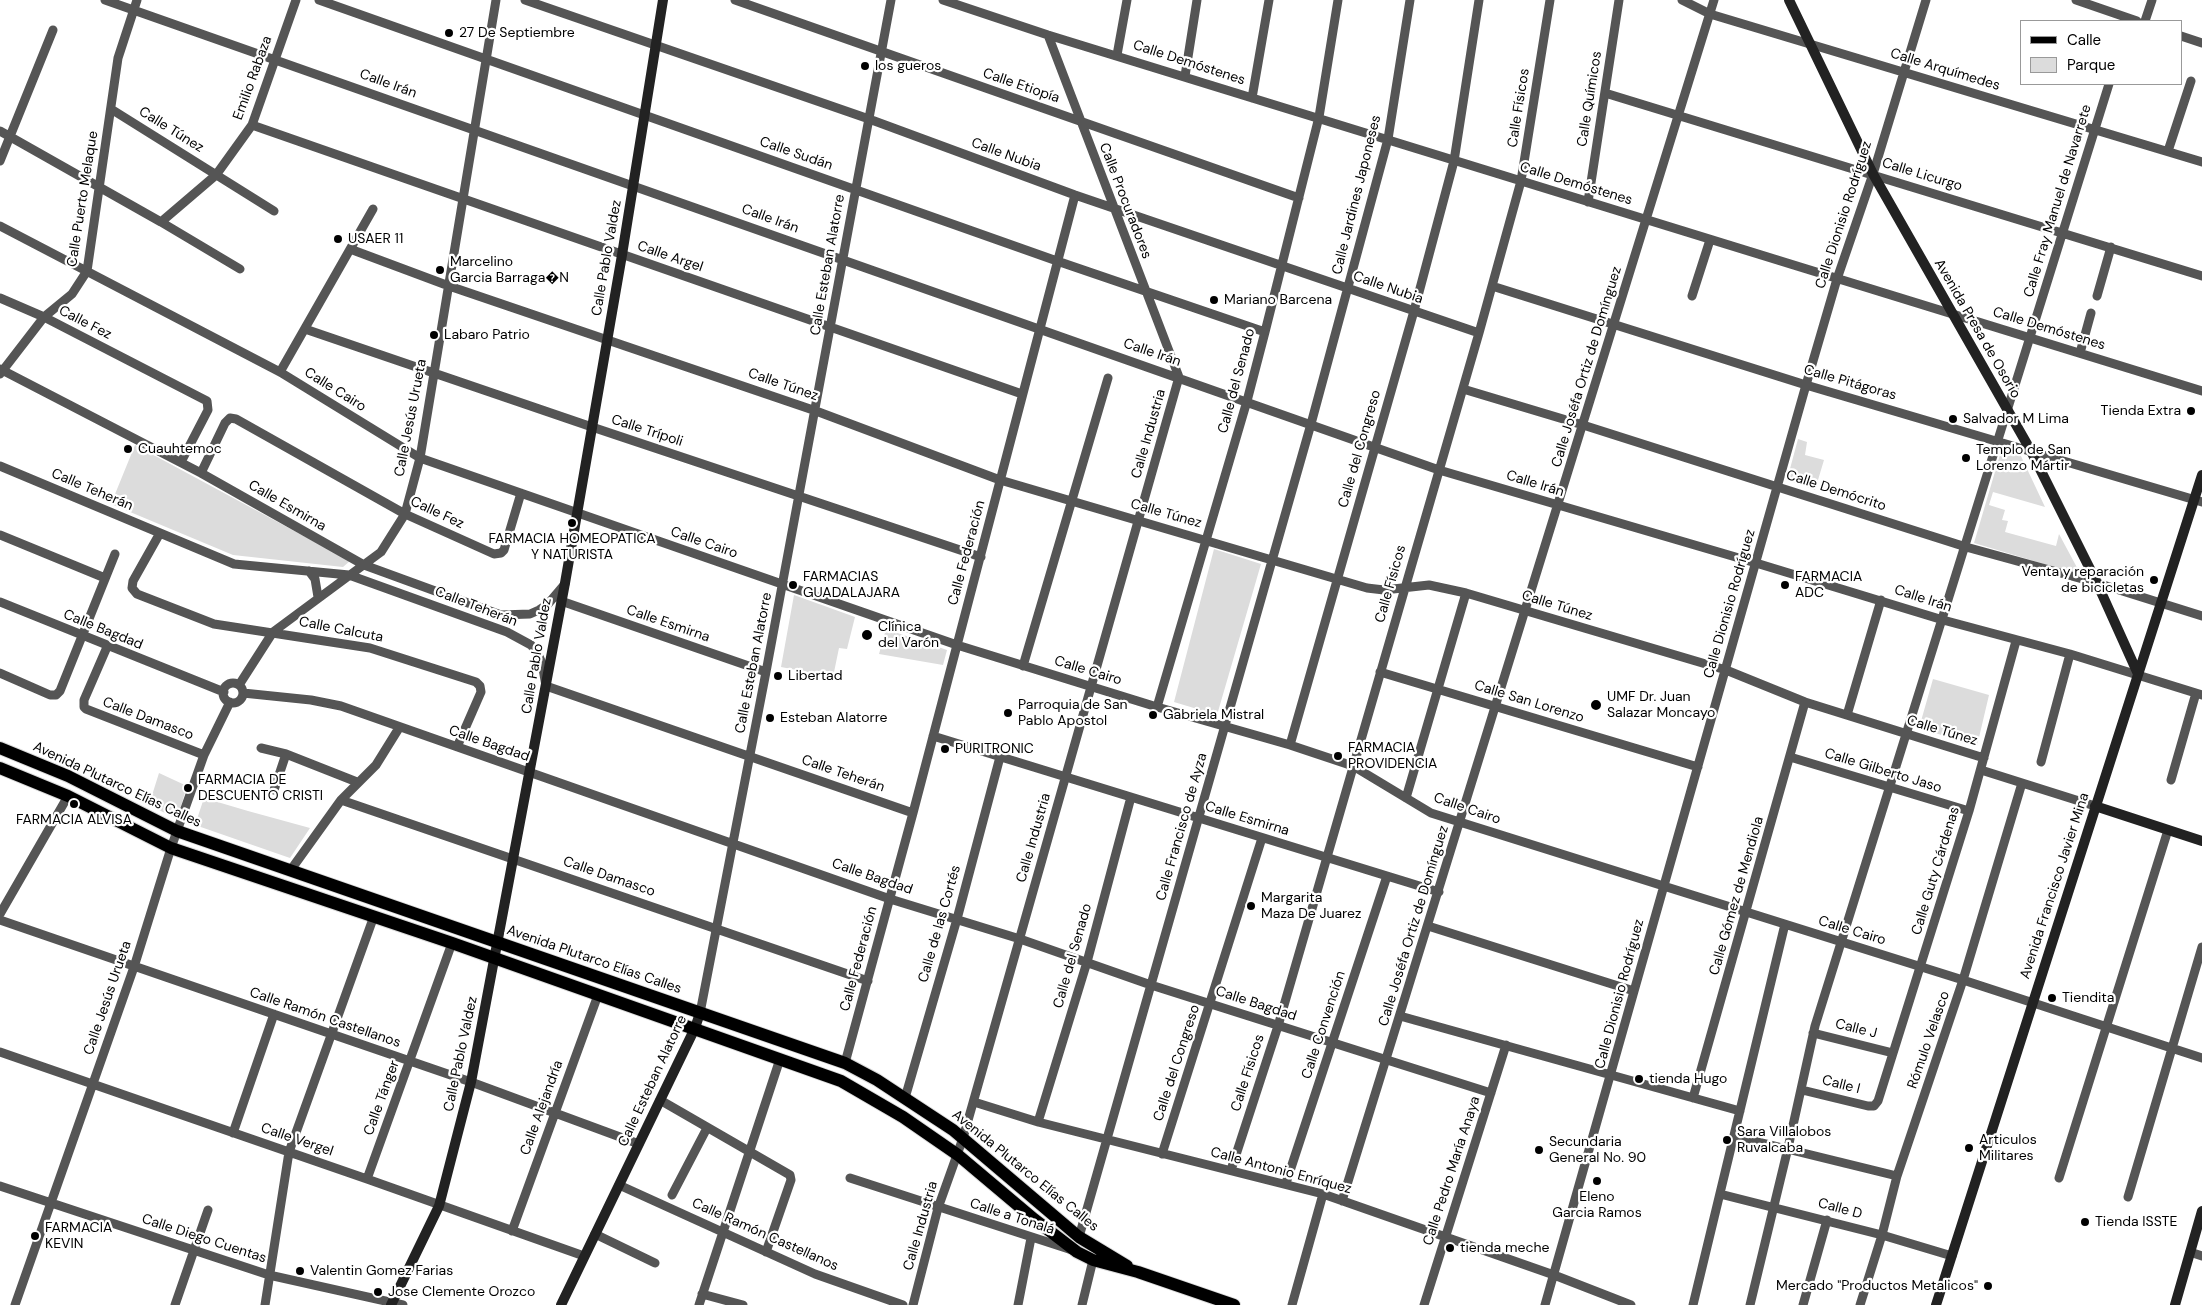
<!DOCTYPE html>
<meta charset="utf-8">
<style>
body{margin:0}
#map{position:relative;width:2202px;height:1305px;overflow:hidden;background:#fff;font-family:"DM Sans",sans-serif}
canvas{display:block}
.legend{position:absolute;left:2020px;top:20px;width:162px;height:65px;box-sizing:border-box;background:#fff;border:1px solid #999;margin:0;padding:6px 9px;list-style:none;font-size:15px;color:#000}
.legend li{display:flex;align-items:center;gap:10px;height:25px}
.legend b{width:25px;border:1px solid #999}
</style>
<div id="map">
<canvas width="2202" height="1305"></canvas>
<ul class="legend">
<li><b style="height:6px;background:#000"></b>Calle</li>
<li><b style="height:14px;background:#dcdcdc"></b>Parque</li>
</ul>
</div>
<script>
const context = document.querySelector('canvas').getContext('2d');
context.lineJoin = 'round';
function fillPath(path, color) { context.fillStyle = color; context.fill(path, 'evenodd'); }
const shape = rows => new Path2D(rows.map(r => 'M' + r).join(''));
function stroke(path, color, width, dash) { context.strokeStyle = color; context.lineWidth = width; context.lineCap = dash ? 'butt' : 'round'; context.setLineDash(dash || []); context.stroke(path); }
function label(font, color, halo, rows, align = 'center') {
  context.font = font + ' "DM Sans",sans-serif'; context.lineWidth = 4.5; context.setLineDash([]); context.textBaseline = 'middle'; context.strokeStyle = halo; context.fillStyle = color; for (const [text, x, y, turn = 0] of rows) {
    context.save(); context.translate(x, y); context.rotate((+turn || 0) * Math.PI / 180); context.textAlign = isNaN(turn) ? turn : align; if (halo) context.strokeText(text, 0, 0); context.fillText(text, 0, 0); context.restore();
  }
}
const green = shape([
 [1798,439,1807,442,1805,455,1824,460,1815,490,1787,480],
 [135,445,350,561,343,567,233,555,111,504],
 [2002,448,2020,454,2045,507,1993,492,1989,505,2005,510,2002,520,2008,521,2005,532,2056,546,2059,534,2081,575,1974,543],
 [1214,549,1261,564,1217,715,1174,702],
 [794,595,855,617,847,649,839,648,833,677,781,667],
 [886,629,947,650,943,665,879,654],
 [1933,679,1989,695,1977,746,1919,728],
 [159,773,187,786,177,819,149,805],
 [204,798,248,811,310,828,290,858,195,825]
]);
const street = shape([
 [105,0,1439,470,1756,563,1943,620,2070,654,2202,695],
 [319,0,1057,261,1265,332],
 [525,0,869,119,1075,195,1479,333],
 [735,0,1299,198],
 [943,0,1048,35,2202,391],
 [1682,0,1710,14,2202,162],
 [2076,0,2137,21],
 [2145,21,2152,0],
 [2181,36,2202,43],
 [1117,55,1127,0],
 [1185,76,1197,0],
 [1605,93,2202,276],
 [1252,98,1269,0],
 [111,109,274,211],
 [252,125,1022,394],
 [0,131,161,222,240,269],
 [2168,151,2191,81],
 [0,161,53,30],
 [1588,202,1619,0],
 [161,222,216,175,252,125,296,0],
 [0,226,280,372,420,458,957,645,1157,707,1290,745,1353,766,1431,813,1963,980,2202,1058],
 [350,249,449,286,816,411,1000,480,1367,588,1384,590,1429,585,1466,593,1726,670,1805,702,1984,758],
 [1492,286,1806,385,2202,502],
 [1692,296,1710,240],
 [2097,296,2111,247],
 [0,298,44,317,207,401,208,410,181,462],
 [305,329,592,427,981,557],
 [2080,353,2091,313],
 [0,369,201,473,364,565,501,615,530,614,539,610,548,604,565,584],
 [280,372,373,209],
 [0,374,44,317,72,294,87,271,118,58,137,0],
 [1463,389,1583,425,1966,547,2097,583,2202,616],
 [0,466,234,564,349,575,507,632,531,645,537,652,542,663,546,686,913,813],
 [201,473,225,423,230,418,236,419,405,514,494,554,501,553,504,550,521,493],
 [160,533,133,581,132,588,137,594,214,624,370,648,476,682,480,686,481,692,457,747],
 [0,535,105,578],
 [309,571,315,579,318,597],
 [561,601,766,672],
 [0,602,224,692],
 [107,647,84,700,84,707,86,709,204,755],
 [1023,666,1108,378],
 [1380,672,1698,767],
 [0,673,50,695,56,695,60,691,115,554],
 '223 693a10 10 0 1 1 20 0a10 10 0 1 1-20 0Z',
 [239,685,273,632,381,552,405,514,420,458,496,0],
 [243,693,311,700,341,706,890,899,1020,939,1151,985,1491,1093],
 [1157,707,1247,401,1265,332,1319,117,1338,0],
 [1847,715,1881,600],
 [933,736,1439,892],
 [1290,745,1414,311,1454,161,1479,0],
 [261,748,286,754,357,782],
 [1790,757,1969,811],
 [2041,762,2070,654],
 [1981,770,2095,806],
 [2171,780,2196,693],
 [274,790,286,754],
 [1406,798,1466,593],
 [341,800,868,981],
 [290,871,341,800,376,765,399,728],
 [0,914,68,796],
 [0,920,471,1082,639,1144],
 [1428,926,1634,991],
 [700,1013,766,672,891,0],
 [1400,1016,1740,1111],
 [1813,1033,1893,1053],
 [0,1052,367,1179,584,1256],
 [845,1063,913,813,1075,195],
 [1802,1090,1868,1106,1874,1106,1878,1101,1969,811,2016,641],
 [905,1098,957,919,1000,757],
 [1693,1098,1805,702],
 [660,1100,790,1175,791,1180,766,1252],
 [974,1102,1038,1122,1323,1194,1554,1275,1631,1305],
 [1038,1122,1087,962,1131,797],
 [233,1133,274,1014],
 [1734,1136,1897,1176],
 [1162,1154,1262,838],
 [1231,1170,1278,1026,1479,333,1521,181,1550,0],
 [850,1178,1072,1250],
 [2059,1178,2168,830],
 [367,1179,452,943],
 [1286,1183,1387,876],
 [619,1185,815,1274,903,1305],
 [0,1186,269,1275,403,1305],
 [1720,1194,1882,1235,1952,1256],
 [672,1195,707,1128],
 [2128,1197,2202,947],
 [1342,1201,1714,0],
 [512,1231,598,995],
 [595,1234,655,1263],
 [1079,1237,1311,424,1388,139,1410,0],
 [2190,1252,2202,1256],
 [702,1294,743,1305],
 [15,1305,134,967,171,848,204,755,230,702],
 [175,1305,208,1210],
 [265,1305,289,1152,374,916],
 [699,1305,780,1059],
 [913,1305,938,1208,963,1138,1179,377,1048,35],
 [1018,1305,1031,1238],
 [1082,1305,1093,1260],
 [1292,1305,1323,1194],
 [1424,1305,1506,1045],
 [1545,1305,1806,385,1837,279,1873,174,1926,0],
 [1693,1305,1785,924],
 [1750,1305,1788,1148,1815,1026,2109,84],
 [1803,1305,1827,1220],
 [1860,1305,1882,1235,1897,1176,1963,980,2022,783]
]);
const secondary = shape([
 [1789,0,1873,174,2031,451,2097,583,2138,674],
 [2095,806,2202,841],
 [391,1305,439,1206,471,1082,565,583,622,255,663,0],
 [561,1305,695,1028,700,1013],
 [1936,1305,2202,475],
 [2175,1305,2202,1211]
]);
const primary = shape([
 [0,748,68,776,177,831,845,1063,877,1080,953,1130,1079,1237,1127,1266],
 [0,768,68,796,171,848,452,943,841,1081,903,1117,958,1155,1034,1219,1077,1252,1093,1260,1138,1272,1234,1305]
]);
const markers = [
 [449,33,5,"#000"],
 [865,66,5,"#000"],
 [338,239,5,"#000"],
 [440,270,5,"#000"],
 [1214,300,5,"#000"],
 [434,335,5,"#000"],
 [2191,411,5,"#000"],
 [1953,419,5,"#000"],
 [128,449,5,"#000"],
 [1966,458,5,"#000"],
 [572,523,5,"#000"],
 [2154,580,5,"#000"],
 [793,585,5,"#000"],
 [1785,585,5,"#000"],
 [867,635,6,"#000"],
 [778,676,5,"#000"],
 [1596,705,6,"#000"],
 [1008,713,5,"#000"],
 [1153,715,5,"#000"],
 [770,718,5,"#000"],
 [945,749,5,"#000"],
 [1338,756,5,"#000"],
 [188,788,5,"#000"],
 [74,804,5,"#000"],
 [1251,906,5,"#000"],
 [2052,998,5,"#000"],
 [1639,1079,5,"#000"],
 [1727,1140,5,"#000"],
 [1969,1148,5,"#000"],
 [1539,1150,5,"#000"],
 [1597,1181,5,"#000"],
 [2085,1222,5,"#000"],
 [35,1236,5,"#000"],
 [1450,1248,5,"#000"],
 [300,1271,5,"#000"],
 [1988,1286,5,"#000"],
 [378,1292,5,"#000"]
];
const poiNames = [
 ["27 De Septiembre",459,33],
 ["los gueros",875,66],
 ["USAER 11",348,239],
 ["Marcelino",450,262],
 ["Garcia Barraga�N",450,278],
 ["Mariano Barcena",1224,300],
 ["Labaro Patrio",444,335],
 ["Tienda Extra",2181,411,"right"],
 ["Salvador M Lima",1963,419],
 ["Cuauhtemoc",138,449],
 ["Templo de San",1976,450],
 ["Lorenzo Mártir",1976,466],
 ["FARMACIA HOMEOPATICA",572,539,"center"],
 ["Y NATURISTA",572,555,"center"],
 ["Venta y reparación",2144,572,"right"],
 ["de bicicletas",2144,588,"right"],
 ["FARMACIAS",803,577],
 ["GUADALAJARA",803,593],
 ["FARMACIA",1795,577],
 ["ADC",1795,593],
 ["Clínica",878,627],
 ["del Varón",878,643],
 ["Libertad",788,676],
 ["UMF Dr. Juan",1607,697],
 ["Salazar Moncayo",1607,713],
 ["Parroquia de San",1018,705],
 ["Pablo Apostol",1018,721],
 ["Gabriela Mistral",1163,715],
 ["Esteban Alatorre",780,718],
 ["FARMACIA",1348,748],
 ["PROVIDENCIA",1348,764],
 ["PURITRONIC",955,749],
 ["FARMACIA DE",198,780],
 ["DESCUENTO CRISTI",198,796],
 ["FARMACIA ALVISA",74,820,"center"],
 ["Margarita",1261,898],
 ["Maza De Juarez",1261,914],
 ["Tiendita",2062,998],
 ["tienda Hugo",1649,1079],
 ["Sara Villalobos",1737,1132],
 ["Ruvalcaba",1737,1148],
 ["Articulos",1979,1140],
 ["Militares",1979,1156],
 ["Secundaria",1549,1142],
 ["General No. 90",1549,1158],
 ["Eleno",1597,1197,"center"],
 ["Garcia Ramos",1597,1213,"center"],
 ["Tienda ISSTE",2095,1222],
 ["FARMACIA",45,1228],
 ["KEVIN",45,1244],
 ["tienda meche",1460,1248],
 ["Valentin Gomez Farias",310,1271],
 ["Mercado \"Productos Metalicos\"",1978,1286,"right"],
 ["Jose Clemente Orozco",388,1292]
];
const streetNames = [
 ["Calle Demóstenes",1189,63,18],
 ["Calle Arquímedes",1945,70,17],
 ["Emilio Rabaza",253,78,-70],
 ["Calle Irán",388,84,20],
 ["Calle Etiopía",1021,86,19],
 ["Calle Químicos",1590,99,-81],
 ["Calle Físicos",1519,108,-81],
 ["Calle Túnez",171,130,32],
 ["Calle Sudán",796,154,19],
 ["Calle Nubia",1006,155,20],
 ["Calle Licurgo",1922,175,17],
 ["Calle Demóstenes",1576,184,17],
 ["Calle Jardines Japoneses",1357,195,-76],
 ["Calle Puerto Melaque",83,199,-81],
 ["Calle Procuradores",1125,201,69],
 ["Calle Fray Manuel de Navarrete",2058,201,-73],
 ["Calle Dionisio Rodríguez",1844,215,-72],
 ["Calle Irán",770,219,20],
 ["Calle Argel",670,257,19],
 ["Calle Pablo Valdez",607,258,-80],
 ["Calle Esteban Alatorre",828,265,-80],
 ["Calle Nubia",1388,288,19],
 ["Calle Fez",85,323,27],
 ["Avenida Presa de Osorio",1977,329,60],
 ["Calle Demóstenes",2049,329,17],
 ["Calle Irán",1152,353,19],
 ["Calle Joséfa Ortiz de Domínguez",1587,367,-73],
 ["Calle del Senado",1237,381,-75],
 ["Calle Pitágoras",1850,383,16],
 ["Calle Túnez",783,385,19],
 ["Calle Cairo",335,390,32],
 ["Calle Jesús Urueta",411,418,-79],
 ["Calle Trípoli",647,431,18],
 ["Calle Industria",1149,434,-74],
 ["Calle del Congreso",1360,449,-74],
 ["Calle Irán",1535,484,17],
 ["Calle Teherán",92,490,23],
 ["Calle Demócrito",1836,491,18],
 ["Calle Esmirna",287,506,30],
 ["Calle Fez",437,513,25],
 ["Calle Túnez",1166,514,16],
 ["Calle Cairo",704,543,19],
 ["Calle Federación",967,553,-75],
 ["Calle Físicos",1391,584,-74],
 ["Calle Irán",1923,599,18],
 ["Calle Dionisio Rodríguez",1730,604,-74],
 ["Calle Túnez",1557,606,17],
 ["Calle Teherán",476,607,21],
 ["Calle Esmirna",668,624,19],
 ["Calle Bagdad",103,630,22],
 ["Calle Calcuta",341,630,11],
 ["Calle Pablo Valdez",537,656,-80],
 ["Calle Esteban Alatorre",754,663,-79],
 ["Calle Cairo",1088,671,17],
 ["Calle San Lorenzo",1529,702,17],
 ["Calle Damasco",148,719,21],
 ["Calle Túnez",1942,731,17],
 ["Calle Bagdad",489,744,19],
 ["Calle Gilberto Jaso",1883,771,17],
 ["Calle Teherán",843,774,19],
 ["Avenida Plutarco Elías Calles",117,785,25],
 ["Calle Cairo",1467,809,19],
 ["Calle Esmirna",1247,819,17],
 ["Calle Francisco de Ayza",1182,827,-74],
 ["Calle Industria",1034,838,-74],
 ["Calle Guty Cárdenas",1936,871,-73],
 ["Calle Damasco",609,877,19],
 ["Calle Bagdad",872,877,19],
 ["Avenida Francisco Javier Mina",2055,886,-72],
 ["Calle Gómez de Mendiola",1737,896,-74],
 ["Calle de las Cortés",940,924,-74],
 ["Calle Joséfa Ortiz de Domínguez",1414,926,-73],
 ["Calle Cairo",1852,931,17],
 ["Calle del Senado",1073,956,-74],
 ["Calle Federación",859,959,-75],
 ["Avenida Plutarco Elías Calles",594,960,19],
 ["Calle Dionisio Rodríguez",1620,994,-75],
 ["Calle Jesús Urueta",108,998,-71],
 ["Calle Bagdad",1256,1004,18],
 ["Calle Ramón Castellanos",325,1018,19],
 ["Calle Convención",1324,1025,-72],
 ["Calle J",1856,1029,14],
 ["Rómulo Velasco",1929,1040,-71],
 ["Calle Pablo Valdez",461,1054,-78],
 ["Calle del Congreso",1177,1063,-72],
 ["Calle Físicos",1248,1073,-72],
 ["Calle Esteban Alatorre",653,1081,-65],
 ["Calle I",1841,1085,14],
 ["Calle Tánger",382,1098,-70],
 ["Calle Alejandría",542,1108,-70],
 ["Calle Vergel",297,1140,19],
 ["Avenida Plutarco Elías Calles",1025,1171,39],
 ["Calle Antonio Enríquez",1281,1171,15],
 ["Calle Pedro María Anaya",1452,1171,-72],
 ["Calle D",1840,1209,15],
 ["Calle a Tonalá",1012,1217,18],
 ["Calle Industria",921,1226,-74],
 ["Calle Ramón Castellanos",765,1235,24],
 ["Calle Diego Cuentas",204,1239,18]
];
fillPath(green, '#dcdcdc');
stroke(primary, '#dbdbdb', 14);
stroke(street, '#555', 9);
stroke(secondary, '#222', 10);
stroke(primary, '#000', 12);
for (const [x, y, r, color] of markers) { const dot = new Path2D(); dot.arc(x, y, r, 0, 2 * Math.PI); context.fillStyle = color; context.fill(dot); stroke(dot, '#fff', 2); }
label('14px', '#000', '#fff', poiNames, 'left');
label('14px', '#000', '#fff', streetNames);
</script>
